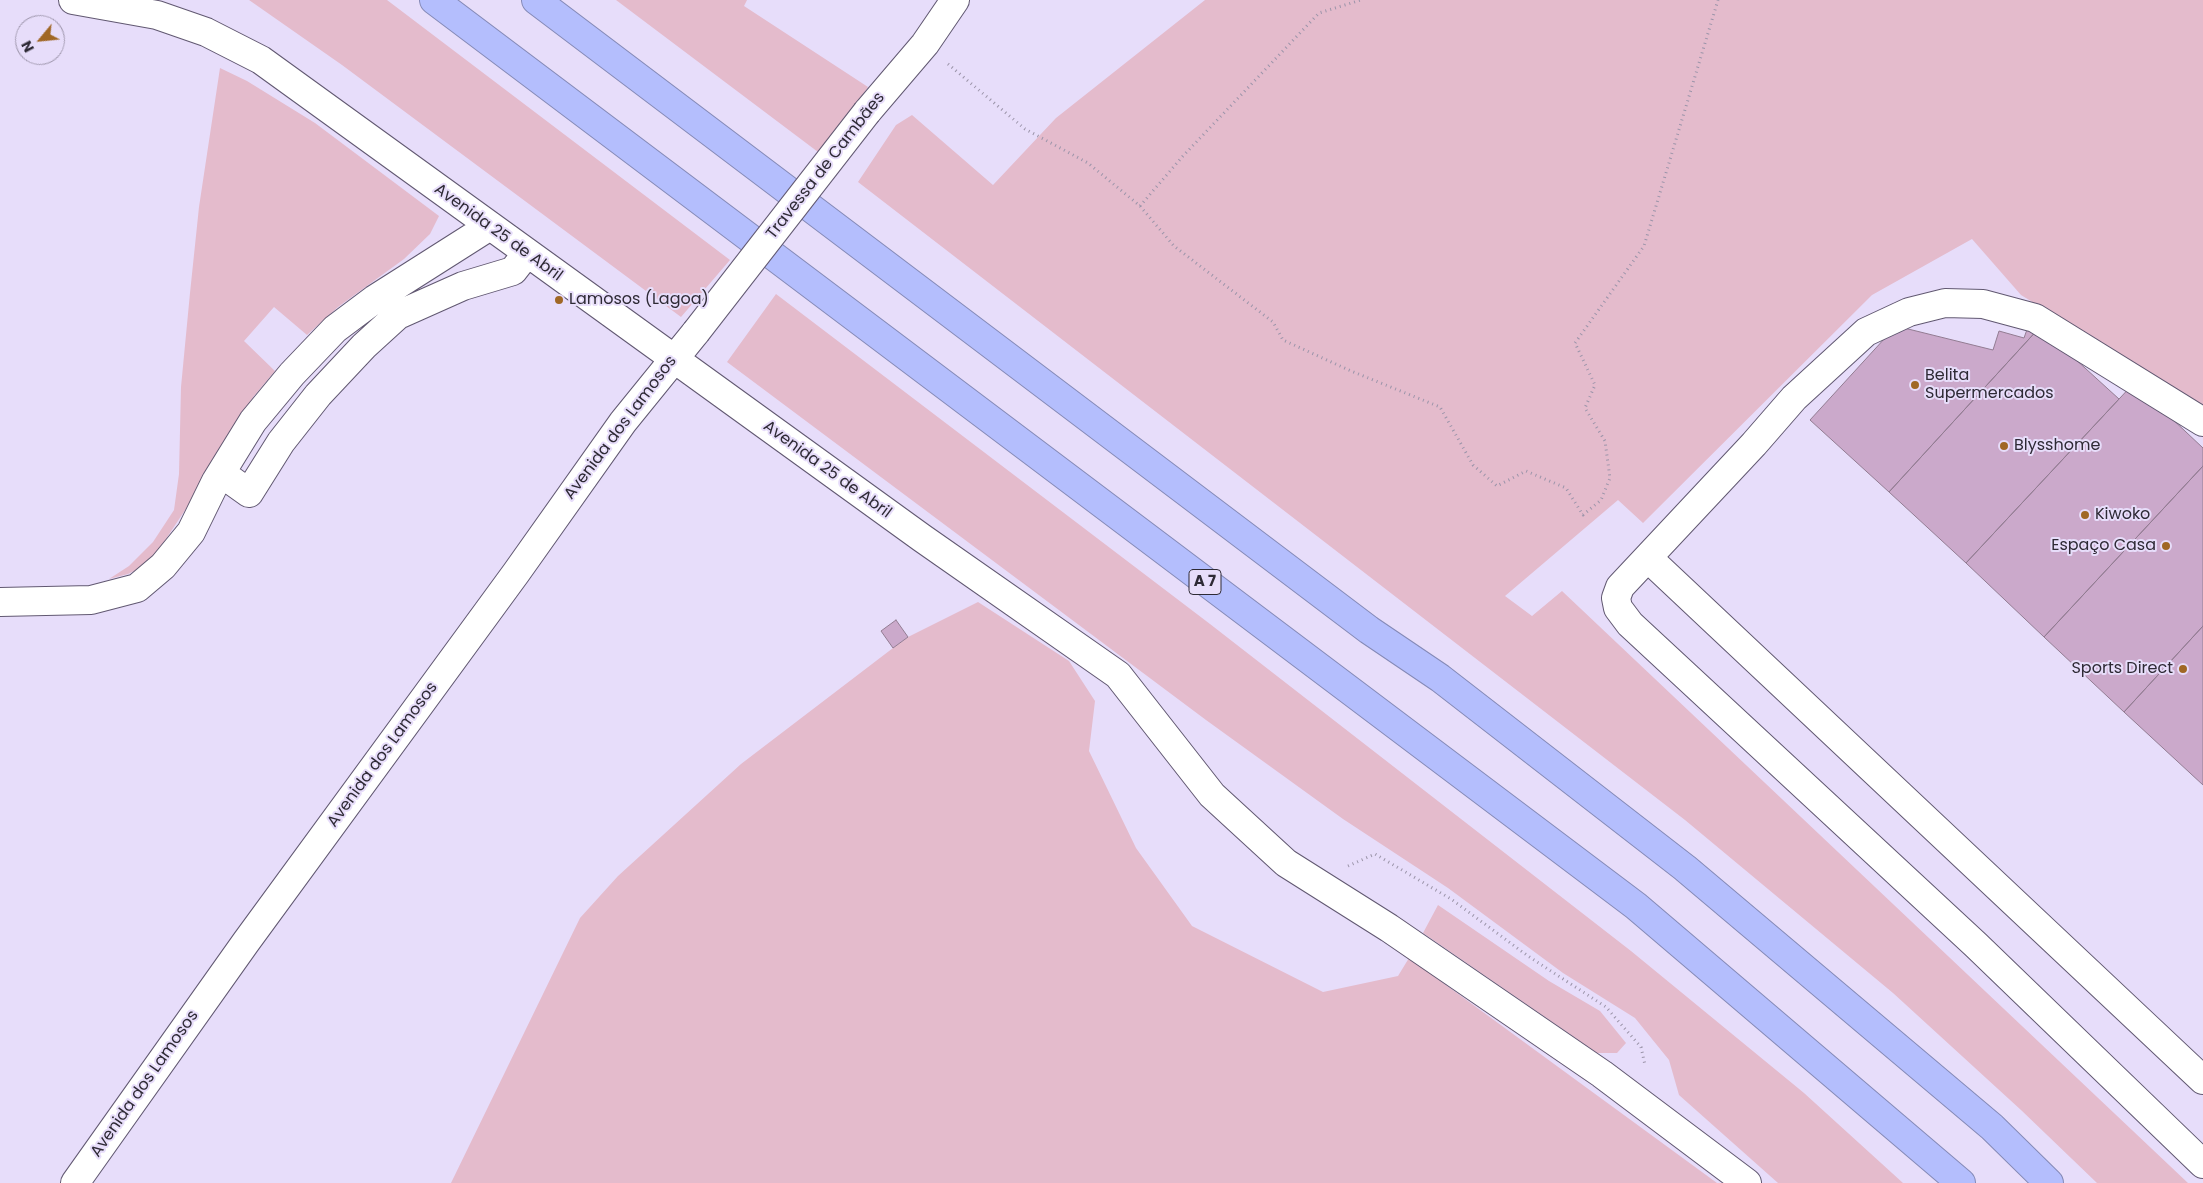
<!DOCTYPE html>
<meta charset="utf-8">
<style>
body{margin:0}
#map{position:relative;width:2203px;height:1183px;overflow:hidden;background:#e7ddfa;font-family:Poppins,sans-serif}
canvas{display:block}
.north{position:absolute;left:15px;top:15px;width:50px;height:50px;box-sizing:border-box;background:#e7ddfa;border:1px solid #9d95ab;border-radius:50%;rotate:242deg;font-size:14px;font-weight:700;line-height:20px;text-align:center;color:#2e2a35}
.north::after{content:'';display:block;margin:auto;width:18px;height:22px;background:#a06725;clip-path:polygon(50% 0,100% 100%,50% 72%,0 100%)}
</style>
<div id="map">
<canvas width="2203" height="1183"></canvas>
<div class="north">N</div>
</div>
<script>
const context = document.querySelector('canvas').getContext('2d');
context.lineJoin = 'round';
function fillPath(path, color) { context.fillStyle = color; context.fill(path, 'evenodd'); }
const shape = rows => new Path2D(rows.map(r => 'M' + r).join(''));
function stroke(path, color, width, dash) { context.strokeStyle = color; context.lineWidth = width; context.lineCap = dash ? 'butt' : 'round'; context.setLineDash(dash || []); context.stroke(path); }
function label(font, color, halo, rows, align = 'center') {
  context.font = font + ' Poppins,sans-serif'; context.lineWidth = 4; context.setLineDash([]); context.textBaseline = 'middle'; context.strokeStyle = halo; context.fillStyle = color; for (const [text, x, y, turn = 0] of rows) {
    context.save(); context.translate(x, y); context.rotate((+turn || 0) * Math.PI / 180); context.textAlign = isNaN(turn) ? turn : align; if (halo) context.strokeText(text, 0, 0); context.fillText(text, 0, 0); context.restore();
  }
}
const green = shape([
 [249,0,387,0,730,260,681,317,342,65],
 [616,0,747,0,744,6,868,87,822,155],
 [1205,0,2203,0,2203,406,2021,295,1972,239,1872,295,1643,523,1618,500,1505,596,1532,616,1562,591,2188,1183,2097,1183,2021,1110,1893,993,1685,820,858,182,896,125,912,115,993,185,1056,118],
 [220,68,247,81,315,123,439,216,430,234,404,259,338,307,307,335,274,307,244,341,275,371,254,396,230,431,191,501,164,542,146,565,128,574,109,579,129,566,153,542,174,510,179,474,181,387,190,293,199,207],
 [776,294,1210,624,1631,951,1804,1093,1903,1183,1778,1183,1679,1095,1669,1060,1635,1018,1563,973,1448,888,1343,819,1206,720,727,362],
 [978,602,1069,661,1095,701,1089,751,1136,848,1192,926,1323,992,1398,976,1409,958,1717,1183,451,1183,580,918,618,876,741,764,893,648,908,637],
 [1438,905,1549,981,1600,1011,1626,1043,1617,1053,1597,1053,1423,933]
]);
const building = shape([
 [2030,321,2040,327,1889,492,1810,420,1896,326,1993,350,1999,331,2024,338,2030,321],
 [2040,327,2119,399,1966,563,1889,492,2040,327],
 [2134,383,2203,448,2203,466,2044,637,1966,563,2134,383],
 [2203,466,2203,626,2124,712,2044,637,2203,466],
 [896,620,908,637,893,648,881,631,896,620],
 [2203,626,2203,785,2124,712,2203,626]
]);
const path = shape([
 [948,64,1025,129,1088,163,1140,206,1174,246,1273,322,1283,340,1351,371,1440,407,1473,465,1497,486,1526,471,1566,488,1583,515,1601,500,1610,478,1605,441,1585,408,1595,385,1575,343,1644,246,1718,0],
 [1140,206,1183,156,1319,13,1361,0],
 [1348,866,1375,854,1451,899,1528,956,1606,1007,1641,1047,1645,1065]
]);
const minor = shape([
 [73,0,157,15,206,32,261,60,922,538,1118,675,1212,795,1286,863,1389,928,1602,1074,1747,1183],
 [867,112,925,44,955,0],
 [2203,422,2035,318,1983,304,1945,303,1909,312,1866,332,1794,398,1754,444,1620,587,1616,598,1618,608,1630,624,1976,945,2203,1164],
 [221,473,249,493,281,442,318,395,364,346,398,315,463,286,513,271,527,253],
 [1648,558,2203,1080],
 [0,602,91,600,137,588,163,566,191,532,216,481,253,421,292,374,335,329,375,299,490,226],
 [75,1183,246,942,516,573,623,422,696,332]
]);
const highway = shape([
 [434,0,1636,906,1961,1183],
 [536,0,1369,630,1440,678,1685,868,1992,1127,2049,1183]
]);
const minorBridge = shape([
 [696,332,867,112]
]);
const markers = [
 [559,300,5,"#a06725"],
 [1915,385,5,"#a06725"],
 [2004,446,5,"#a06725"],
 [2085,515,5,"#a06725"],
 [2166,546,5,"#a06725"],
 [2183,669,5,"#a06725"]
];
const shields = [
 [1205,582,32]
];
const shieldNames = [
 ["A 7",1205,582]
];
const streetNames = [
 ["Travessa de Cambães",826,166,-52],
 ["Avenida 25 de Abril",498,233,36],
 ["Avenida dos Lamosos",621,428,-53],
 ["Avenida 25 de Abril",827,470,36],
 ["Avenida dos Lamosos",383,755,-54],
 ["Avenida dos Lamosos",145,1084,-55]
];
const poiNames = [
 ["Lamosos (Lagoa)",569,300],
 ["Belita",1925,376],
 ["Supermercados",1925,394],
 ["Blysshome",2014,446],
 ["Kiwoko",2095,515],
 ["Espaço Casa",2156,546,"right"],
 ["Sports Direct",2173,669,"right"]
];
fillPath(green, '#e4bbcc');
fillPath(building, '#cba9cb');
stroke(building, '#927c92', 1);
stroke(minor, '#615871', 30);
stroke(highway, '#858ab7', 30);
stroke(path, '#9b94a9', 3, [1, 4]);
stroke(minor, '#fff', 28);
stroke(highway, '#b4befd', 28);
stroke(minorBridge, '#615871', 30, []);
stroke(minorBridge, '#fff', 28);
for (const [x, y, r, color] of markers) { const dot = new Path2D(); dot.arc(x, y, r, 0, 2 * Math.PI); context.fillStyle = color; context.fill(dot); stroke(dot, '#e7ddfa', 2); }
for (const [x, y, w] of shields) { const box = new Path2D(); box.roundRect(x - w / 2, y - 12.5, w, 25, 4); context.fillStyle = '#e7ddfa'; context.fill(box); stroke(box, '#2e2a35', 1); }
label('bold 15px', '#2e2a35', null, shieldNames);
label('16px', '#2e2a35', '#e7ddfa', streetNames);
label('16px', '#2e2a35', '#e7ddfa', poiNames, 'left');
</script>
